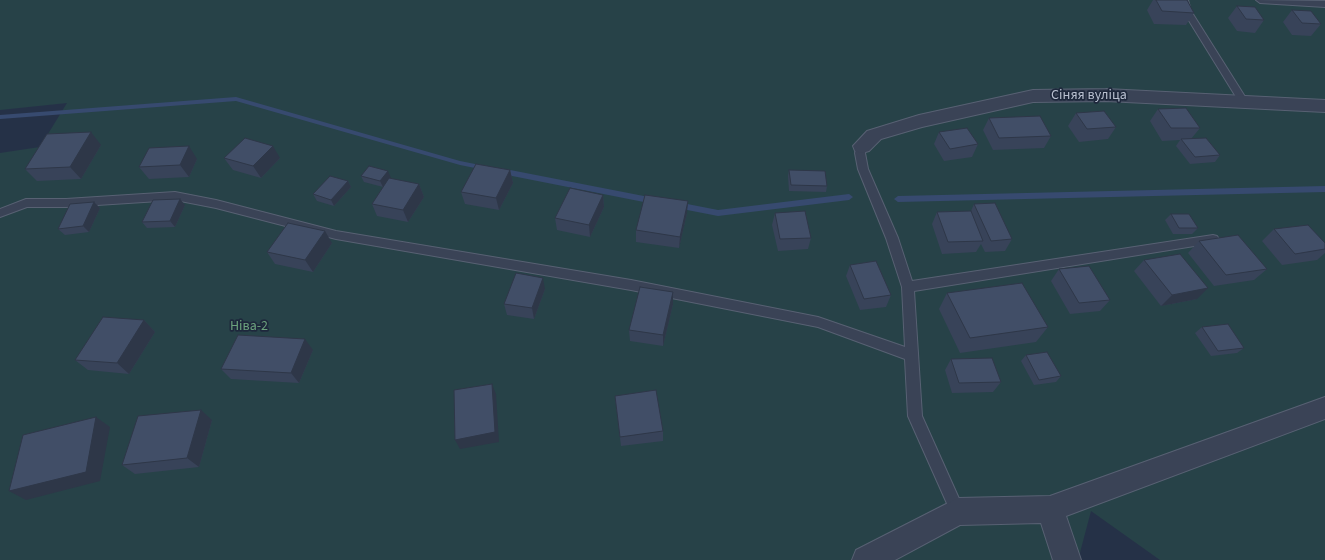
<!DOCTYPE html>
<meta charset="utf-8">
<style>
body{margin:0}
canvas{display:block;background:#253147}
</style>
<canvas width="1325" height="560"></canvas>
<script>
const context = document.querySelector('canvas').getContext('2d');
context.lineJoin = 'round';
function fillPath(path, color) { context.fillStyle = color; context.fill(path, 'evenodd'); }
const shape = rows => new Path2D(rows.map(r => 'M' + r).join(''));
function stroke(path, color, width, dash) { context.strokeStyle = color; context.lineWidth = width; context.lineCap = dash ? 'butt' : 'round'; context.setLineDash(dash || []); context.stroke(path); }
function label(font, color, halo, rows, align = 'center') {
  context.font = font + ' "Source Sans 3",sans-serif'; context.lineWidth = 3.5; context.setLineDash([]); context.textBaseline = 'middle'; context.strokeStyle = halo; context.fillStyle = color; for (const [text, x, y, turn = 0] of rows) {
    context.save(); context.translate(x, y); context.rotate((+turn || 0) * Math.PI / 180); context.textAlign = isNaN(turn) ? turn : align; if (halo) context.strokeText(text, 0, 0); context.fillText(text, 0, 0); context.restore();
  }
}
const green = shape([
 [0,0,1325,0,1325,560,1160,560,1091,511,1078,560,0,560,0,153,40,147,67,103,0,110]
]);
const stream = shape([
 [236,97,460,161,485,166,489,168,485,170,460,165,236,101,0,119,0,115,236,97],
 [500,168,654,198,658,201,654,204,497,173,496,171,500,168],
 [1325,186,1325,192,898,202,894,199,898,196,1325,186],
 [849,194,853,197,849,200,718,216,677,208,673,205,677,202,718,210,849,194]
]);
const lane = shape([
 [1179,0,1188,0,1191,11,1249,103,1247,105,1241,105,1183,11,1179,0],
 [1256,0,1325,1,1325,7,1260,3,1256,0],
 [862,142,867,146,865,153,868,169,898,238,912,281,1213,235,1217,236,1219,239,1217,242,1213,243,914,291,922,416,965,512,963,517,958,519,953,517,908,416,905,359,818,327,631,290,336,239,216,208,175,200,66,207,27,207,0,217,0,209,26,199,66,199,175,192,216,200,336,231,631,280,818,317,905,347,902,287,886,238,858,169,855,153,858,143,862,142]
]);
const street = shape([
 [1106,89,1325,100,1325,112,1106,101,1033,102,922,127,881,139,869,151,862,153,855,151,853,146,867,131,919,115,1033,90,1106,89],
 [1325,397,1325,419,1066,516,1081,560,1053,560,1041,523,960,525,895,560,852,560,856,550,958,498,1050,496,1325,397]
]);
const wall = shape([
 [1153,0,1187,0,1194,13,1186,25,1154,24,1147,10],
 [1237,6,1264,20,1255,33,1237,31,1228,18],
 [1292,10,1321,24,1311,36,1292,35,1283,22],
 [1158,109,1200,128,1191,139,1220,155,1215,162,1190,164,1176,146,1180,140,1162,141,1150,121],
 [1076,113,1116,127,1108,139,1079,142,1068,126],
 [989,118,1051,136,1044,148,993,150,983,130],
 [939,132,978,144,972,157,944,161,934,144],
 [101,145,81,179,37,181,25,169],
 [224,158,280,158,261,178,233,170],
 [197,159,189,177,149,179,139,167],
 [510,170,513,183,499,210,465,204,461,192],
 [789,170,827,186,826,192,789,191,788,176],
 [361,176,391,178,390,179,419,184,424,197,408,222,377,216,372,204,383,187,364,182],
 [348,181,351,187,334,206,317,201,313,194],
 [603,195,604,207,590,237,557,230,555,218],
 [94,202,100,208,89,232,65,235,58,229],
 [974,204,1012,239,1005,251,985,252,981,244,976,252,942,254,932,224,937,212,971,211],
 [185,205,175,227,147,228,142,222],
 [687,213,679,248,636,242,636,230],
 [775,213,811,238,808,249,778,251,772,225],
 [1171,214,1198,228,1192,234,1173,234,1165,220],
 [1274,229,1325,243,1325,253,1317,260,1282,265,1262,241],
 [1199,241,1267,269,1254,280,1214,286,1188,253],
 [332,243,313,272,275,264,267,252],
 [1144,260,1197,299,1161,306,1134,271],
 [850,265,891,295,886,307,860,310,846,276],
 [1059,269,1110,300,1100,311,1070,314,1051,281],
 [545,289,534,319,507,315,504,304],
 [947,293,1048,327,1036,342,960,353,939,309],
 [673,304,663,346,630,341,629,330],
 [144,320,155,332,129,374,88,370,75,360],
 [1202,327,1244,348,1237,353,1211,356,1195,333],
 [313,350,299,383,231,379,221,369],
 [1026,355,1061,376,1056,382,1034,385,1021,361],
 [951,359,1001,382,993,392,952,393,945,370],
 [615,396,663,431,663,441,621,446],
 [212,420,199,467,135,474,122,465]
]);
const shadedWall = shape([
 [91,132,101,145,81,179,70,167],
 [189,146,197,159,189,177,180,165],
 [273,146,280,158,261,178,253,166],
 [510,170,513,183,499,210,496,198],
 [388,171,391,178,383,187,380,181],
 [348,181,351,187,334,206,331,200],
 [419,184,424,197,408,222,403,210],
 [603,195,604,207,590,237,589,225],
 [180,199,185,205,175,227,170,221],
 [688,201,687,213,679,248,680,237],
 [94,202,100,208,89,232,83,226],
 [325,231,332,243,313,272,305,260],
 [543,278,545,289,534,319,532,308],
 [1208,288,1197,299,1161,306,1172,295],
 [673,292,673,304,663,346,663,335],
 [144,320,155,332,129,374,117,363],
 [305,339,313,350,299,383,291,373],
 [492,384,496,394,499,442,460,449,455,440],
 [201,410,212,420,199,467,187,458],
 [96,417,110,427,100,481,26,500,9,491]
]);
const building = shape([
 [1156,0,1187,0,1194,13,1162,11,1156,0],
 [1237,6,1255,7,1264,20,1246,19,1237,6],
 [1292,10,1311,11,1321,24,1302,23,1292,10],
 [1186,108,1200,128,1171,128,1158,109,1186,108],
 [1104,111,1116,127,1087,129,1076,113,1104,111],
 [1040,116,1051,136,999,138,989,118,1040,116],
 [967,128,978,144,950,149,939,132,967,128],
 [91,132,70,167,25,169,47,134,91,132],
 [245,138,273,146,253,166,224,158,245,138],
 [1206,138,1220,155,1195,157,1181,139,1206,138],
 [189,146,180,165,139,167,149,148,189,146],
 [476,164,510,170,496,198,461,192,476,164],
 [369,166,388,171,380,181,361,176,369,166],
 [789,170,825,171,827,186,791,185,789,170],
 [330,176,348,181,331,200,313,194,330,176],
 [389,178,419,184,403,210,372,204,389,178],
 [570,188,603,195,589,225,555,218,570,188],
 [645,195,688,201,680,237,636,230,645,195],
 [180,199,170,221,142,222,153,200,180,199],
 [94,202,83,226,58,229,70,204,94,202],
 [995,203,1012,239,991,241,974,204,995,203],
 [805,211,811,238,780,239,775,213,805,211],
 [971,211,983,241,948,242,937,212,971,211],
 [1171,214,1189,214,1198,228,1179,228,1171,214],
 [288,223,325,231,305,260,267,252,288,223],
 [1308,225,1325,243,1325,249,1295,254,1274,229,1308,225],
 [1238,235,1267,269,1226,275,1199,241,1238,235],
 [1180,254,1208,288,1172,295,1144,260,1180,254],
 [876,261,891,295,864,299,850,265,876,261],
 [1089,266,1110,300,1079,303,1059,269,1089,266],
 [516,273,543,278,532,308,504,304,516,273],
 [1022,283,1048,327,970,338,947,293,1022,283],
 [640,287,673,292,663,335,629,330,640,287],
 [103,317,144,320,117,363,75,360,103,317],
 [1228,324,1244,348,1218,351,1202,327,1228,324],
 [238,335,305,339,291,373,221,369,238,335],
 [1047,352,1061,376,1039,380,1026,355,1047,352],
 [992,358,1001,382,959,383,951,359,992,358],
 [492,384,495,432,455,440,454,390,492,384],
 [656,390,663,431,620,437,615,396,656,390],
 [201,410,187,458,122,465,138,416,201,410],
 [96,417,86,472,9,491,23,435,96,417]
]);
const streetNames = [
 ["Сіняя вуліца",1089,96]
];
const parkNames = [
 ["Ніва-2",249,327]
];
fillPath(green, '#274248');
fillPath(stream, '#374a6f');
stroke(lane, '#586173', 2);
stroke(street, '#586173', 2);
fillPath(lane, '#3a4356');
fillPath(street, '#3a4356');
fillPath(wall, '#384359');
fillPath(shadedWall, '#2e3748');
fillPath(building, '#414e67');
stroke(building, '#2e3748', 1);
label('14px', '#b8bfcf', '#1e283c', streetNames);
label('14px', '#6ca27d', '#1e283c', parkNames);
</script>
